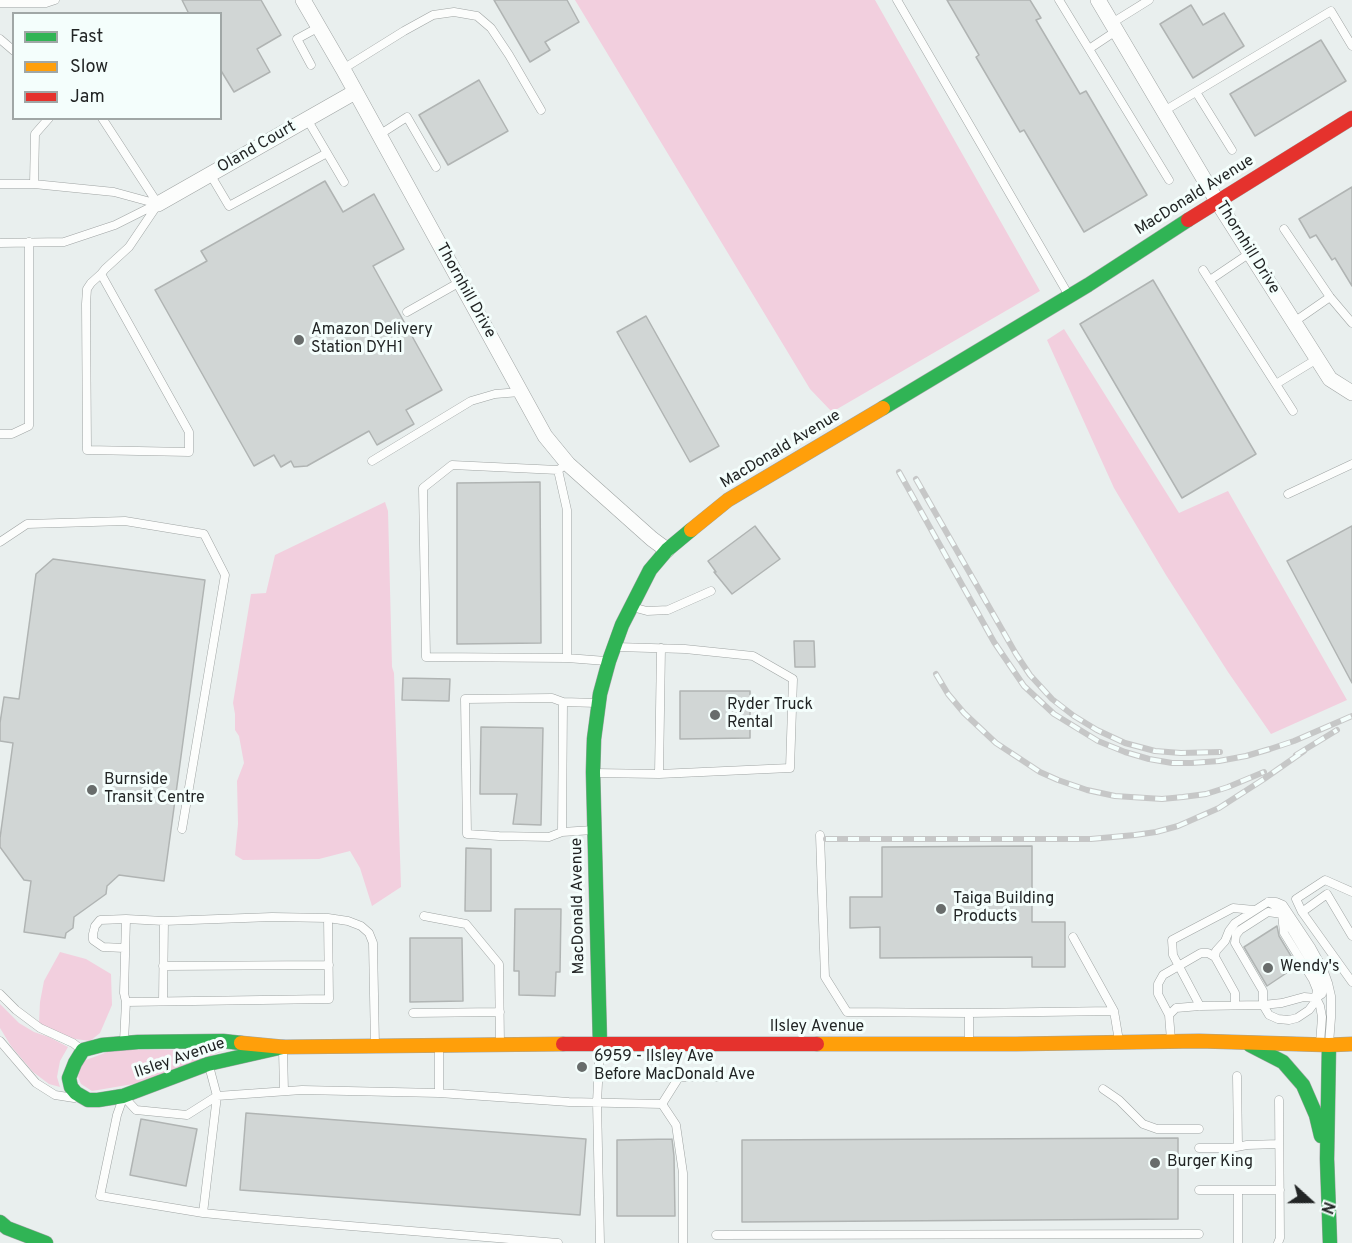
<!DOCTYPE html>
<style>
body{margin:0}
#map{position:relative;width:1352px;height:1243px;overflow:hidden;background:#e9efee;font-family:Overpass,sans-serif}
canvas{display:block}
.legend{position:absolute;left:12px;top:12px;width:210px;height:108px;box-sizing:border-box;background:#f4fefc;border:2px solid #a0a7a6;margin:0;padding:8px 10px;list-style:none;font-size:18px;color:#222525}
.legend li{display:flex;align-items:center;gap:12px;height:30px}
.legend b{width:30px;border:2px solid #a0a7a6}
.north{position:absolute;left:1280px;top:1171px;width:60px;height:60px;-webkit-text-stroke:4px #f4fefc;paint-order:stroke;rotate:111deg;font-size:16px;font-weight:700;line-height:24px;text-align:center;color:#222525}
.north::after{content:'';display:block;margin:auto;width:21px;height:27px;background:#222525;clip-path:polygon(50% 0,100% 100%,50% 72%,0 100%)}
</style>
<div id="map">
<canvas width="1352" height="1243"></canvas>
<ul class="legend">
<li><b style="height:8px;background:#30b455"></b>Fast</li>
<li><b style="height:8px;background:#ff9f0a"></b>Slow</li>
<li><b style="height:8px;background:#e5322d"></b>Jam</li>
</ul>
<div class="north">N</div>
</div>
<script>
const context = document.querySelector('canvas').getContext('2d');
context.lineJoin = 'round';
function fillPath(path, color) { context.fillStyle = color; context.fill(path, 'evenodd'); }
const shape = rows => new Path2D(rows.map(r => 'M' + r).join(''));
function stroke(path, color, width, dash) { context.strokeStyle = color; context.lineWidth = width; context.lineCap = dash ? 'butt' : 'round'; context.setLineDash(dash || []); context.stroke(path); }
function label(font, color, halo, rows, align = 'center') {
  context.font = font + ' Overpass,sans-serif'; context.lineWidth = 6; context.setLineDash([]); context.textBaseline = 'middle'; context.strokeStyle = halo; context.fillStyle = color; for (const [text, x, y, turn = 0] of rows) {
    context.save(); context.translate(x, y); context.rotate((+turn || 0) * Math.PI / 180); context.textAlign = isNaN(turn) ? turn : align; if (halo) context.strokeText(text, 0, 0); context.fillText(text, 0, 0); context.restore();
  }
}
const green = shape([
 [575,0,875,0,1040,291,832,412,810,389],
 [1064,329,1179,513,1228,491,1347,700,1271,734,1228,672,1166,575,1114,488,1047,340],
 [385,502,388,511,392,667,394,673,401,887,372,906,360,868,350,851,319,859,243,860,235,855,238,824,237,781,244,763,239,736,235,730,235,714,233,703,251,594,266,593,275,555],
 [60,952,86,959,111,974,112,1005,100,1033,90,1041,61,1037,39,1023,40,1002,44,981],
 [0,1004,19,1023,34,1032,49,1037,68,1047,60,1061,57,1077,60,1087,49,1084,33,1072,11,1046,0,1028],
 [113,1050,225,1050,151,1081,92,1091,81,1084,78,1077,83,1061]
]);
const building = shape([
 [182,0,261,0,281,35,257,49,270,72,234,92,220,69,220,14,189,14,182,0],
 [494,0,567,0,579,22,545,42,550,50,530,62,494,0],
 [947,0,1030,0,1041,18,1036,20,1080,94,1086,91,1147,195,1084,232,1024,130,1020,132,976,57,979,55,947,0],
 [1191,5,1203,25,1224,13,1244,46,1193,78,1160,24,1191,5],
 [1321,40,1346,81,1255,136,1230,94,1321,40],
 [479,80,508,131,448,165,419,115,479,80],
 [325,181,343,212,374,194,404,249,373,266,442,390,406,410,414,424,377,445,369,431,307,466,294,467,291,461,281,467,274,455,254,466,155,290,207,261,201,251,325,181],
 [1352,187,1352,286,1335,258,1332,260,1316,235,1310,238,1299,219,1352,187],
 [1153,280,1256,454,1182,498,1080,324,1153,280],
 [646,316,719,446,690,462,617,332,646,316],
 [540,482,541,643,457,644,457,483,540,482],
 [755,526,780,559,732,594,714,572,716,572,708,561,755,526],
 [1352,526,1352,683,1287,561,1352,526],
 [53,559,205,580,164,881,119,875,107,886,106,894,74,917,73,928,66,933,65,938,24,932,31,881,24,880,0,847,0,838,13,743,0,741,0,723,4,697,19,699,36,574,53,559],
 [794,641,814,641,815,667,795,667,794,641],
 [403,678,450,679,449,701,402,700,403,678],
 [680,691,750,691,750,738,680,739,680,691],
 [481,727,543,728,541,825,513,824,517,794,480,794,481,727],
 [1032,846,1032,922,1065,922,1065,967,1032,967,1032,957,880,958,880,927,850,928,850,897,882,897,882,847,1032,846],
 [466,848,491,849,491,911,465,911,466,848],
 [515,909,561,909,560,972,556,972,555,996,519,995,519,971,514,971,515,909],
 [1277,926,1279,936,1297,966,1267,986,1244,947,1277,926],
 [410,938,462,938,463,1001,410,1002,410,938],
 [246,1113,586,1139,580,1215,240,1190,246,1113],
 [141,1119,197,1129,186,1186,130,1175,141,1119],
 [1178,1138,1178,1219,742,1222,742,1140,1178,1138],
 [672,1139,674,1156,675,1216,617,1216,617,1140,672,1139]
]);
const lane = shape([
 [897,0,1068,294],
 [1059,0,1169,180],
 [0,3,46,3,55,0],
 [1112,23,1149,0],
 [0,39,14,51],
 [1089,49,1116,31],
 [311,65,297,39,319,27],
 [343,69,404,31,433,15,454,12,477,16,491,28,509,55,541,110],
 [1196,92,1232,150],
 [1164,111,1331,11,1352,46],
 [102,118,158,204],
 [307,119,344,182],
 [379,135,407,117,436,167],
 [210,174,229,206,327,153],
 [0,184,34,184,114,192,158,204],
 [34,184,35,134,49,118],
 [1284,229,1330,297,1352,323],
 [0,243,64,242,115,225,157,204],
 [1203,270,1293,411],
 [101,274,189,432,189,452,87,450,86,304,87,289,91,283,101,274,105,269,129,247,158,204],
 [1210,280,1250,253],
 [407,312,460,282],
 [1294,322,1330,297],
 [1276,384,1317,359],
 [0,434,12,434,29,426,29,242],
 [372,461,471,401,495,394,520,392],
 [561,468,558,470,567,510,567,658,606,661],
 [558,470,452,465,423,488,426,657,567,658],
 [1288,494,1352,464],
 [0,542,27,524,125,521,204,534,225,575,182,829],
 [632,607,647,611,668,610,711,591],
 [595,773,659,774,790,768,793,679,753,656,685,649,616,647],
 [659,774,661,648],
 [593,830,562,832,563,702,597,703],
 [562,832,549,837,499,836,467,834,465,699,552,698,563,702],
 [820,835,825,977,847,1012,969,1013],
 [1268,902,1278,907,1282,914,1284,933,1313,980,1317,990,1315,1002,1309,1010,1297,1018,1289,1020,1278,1019,1269,1015,1263,1005,1263,991,1235,943,1236,935,1240,930,1268,912,1282,914,1313,965,1319,978,1322,988,1322,994,1316,998],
 [1302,912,1296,899,1325,880,1352,892],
 [424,916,466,924,499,964,500,1044],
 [1352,936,1327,894,1302,912,1352,982],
 [1073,937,1114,1011],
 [124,948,103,947,93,940,93,934,95,926,100,920,126,919],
 [1215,957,1216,951,1225,941,1229,931,1235,923,1268,902,1276,902,1283,905,1311,947,1323,969,1328,983,1331,996,1331,1018,1329,1044],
 [163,966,329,965],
 [0,994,16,1010,40,1028,73,1043,82,1050],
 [163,1001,164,921],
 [126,1002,329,999,328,918],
 [1200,1006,1173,955,1172,940,1233,908,1254,910],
 [413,1013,500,1012],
 [1169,1015,1158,994,1158,984,1163,975,1201,953,1208,953,1215,957,1235,993,1235,1005],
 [1171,1040,1169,1015,1176,1008,1200,1006,1263,1005,1282,1003,1304,997,1316,998,1320,1006,1322,1017,1320,1043],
 [0,1041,36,1083,55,1095,74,1098],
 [124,1041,126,1002,124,993,126,919,164,921,272,917,328,918,348,921,361,926,369,933,373,943,375,1046],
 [969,1042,969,1013,1114,1011,1119,1041],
 [600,1045,597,1102,600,1243],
 [439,1047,439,1093],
 [283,1050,284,1091],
 [209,1066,217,1096,203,1213,265,1219,558,1243],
 [1237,1076,1238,1146],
 [1103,1089,1119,1100,1143,1124,1157,1129,1199,1129],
 [124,1097,136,1110,187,1115,217,1096,302,1090,439,1093,569,1102,662,1104,679,1077,717,1077],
 [123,1098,117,1115,100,1196,203,1213],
 [662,1104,676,1125,683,1173,683,1243],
 [1199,1148,1231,1148,1247,1145,1279,1144],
 [1199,1190,1238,1190,1238,1243],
 [1238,1190,1280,1190],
 [716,1235,1199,1234],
 [1278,1243,1280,1238,1279,1100]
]);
const street = shape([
 [303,0,343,69,545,436,568,464,652,539,667,550],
 [1098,0,1217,201,1330,379,1352,393],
 [158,204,355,92]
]);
const fast = shape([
 [883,408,1088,285,1188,220],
 [241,1043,223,1041,138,1042,102,1045,83,1050,75,1063,69,1078,71,1087,76,1093,88,1100,98,1100,123,1096,208,1064,283,1047],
 [600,1044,593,772,594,739,600,694,609,661,622,625,650,570,667,550,691,530],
 [1250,1045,1283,1062,1303,1085,1316,1115,1321,1136],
 [1329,1045,1327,1159,1330,1243],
 [0,1222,7,1228,46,1243]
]);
const slow = shape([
 [691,530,728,500,883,408],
 [241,1043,283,1047,563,1044],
 [817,1044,1016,1044,1199,1041,1329,1045,1352,1044]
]);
const jam = shape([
 [1188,220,1352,118],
 [563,1044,817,1044]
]);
const rail = shape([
 [899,472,994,642,1024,686,1054,714,1098,741,1125,752,1149,759,1172,763,1192,763,1219,761,1246,756,1270,749,1294,741,1352,716],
 [916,479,1016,654,1030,675,1052,699,1074,716,1097,730,1125,743,1155,751,1181,753,1220,752],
 [936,674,948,694,964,713,996,743,1040,772,1058,780,1087,790,1115,796,1162,799,1183,797,1206,794,1228,787,1264,772],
 [1296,755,1337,730],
 [826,839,1091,839,1135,835,1156,832,1178,826,1219,808,1264,779,1304,751]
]);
const markers = [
 [299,340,6,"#686c6b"],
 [715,715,6,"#686c6b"],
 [92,790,6,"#686c6b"],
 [941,909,6,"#686c6b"],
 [1268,968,6,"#686c6b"],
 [582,1067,6,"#686c6b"],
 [1155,1163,6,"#686c6b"]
];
const streetNames = [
 ["Oland Court",257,148,-30],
 ["MacDonald Avenue",1195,196,-32],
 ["Thornhill Drive",1247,248,58],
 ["Thornhill Drive",465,291,61],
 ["MacDonald Avenue",781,450,-31],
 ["MacDonald Avenue",579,906,-91],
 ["Ilsley Avenue",817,1028],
 ["Ilsley Avenue",180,1059,-19]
];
const poiNames = [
 ["Amazon Delivery",311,331],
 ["Station DYH1",311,349],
 ["Ryder Truck",727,706],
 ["Rental",727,724],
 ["Burnside",104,781],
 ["Transit Centre",104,799],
 ["Taiga Building",953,900],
 ["Products",953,918],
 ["Wendy's",1280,968],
 ["6959 - Ilsley Ave",594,1058],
 ["Before MacDonald Ave",594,1076],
 ["Burger King",1167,1163]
];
fillPath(green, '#f2cfde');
fillPath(building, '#d1d6d5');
stroke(building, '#b0b4b3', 1.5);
stroke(lane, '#9fa4a3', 9);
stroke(street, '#9fa4a3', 16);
stroke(fast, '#9fa4a3', 15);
stroke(slow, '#9fa4a3', 15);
stroke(jam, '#9fa4a3', 15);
stroke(lane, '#fcfdfc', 8);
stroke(street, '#fcfdfc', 15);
stroke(fast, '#30b455', 14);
stroke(slow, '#ff9f0a', 14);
stroke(jam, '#e5322d', 14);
stroke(rail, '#c6c7c7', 6);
stroke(rail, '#f4fefc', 4, [11]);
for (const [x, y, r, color] of markers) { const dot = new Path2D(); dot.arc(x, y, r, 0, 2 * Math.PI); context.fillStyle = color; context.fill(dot); stroke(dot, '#f4fefc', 2); }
label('16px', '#222525', '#f4fefc', streetNames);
label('16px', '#222525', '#f4fefc', poiNames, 'left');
</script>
